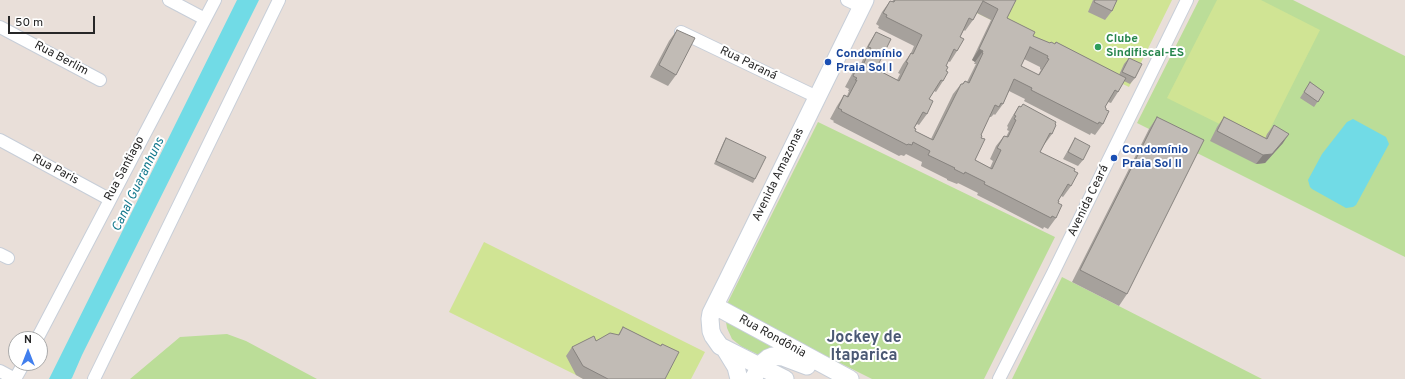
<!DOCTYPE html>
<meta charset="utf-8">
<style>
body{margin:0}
#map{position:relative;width:1405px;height:379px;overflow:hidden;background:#e9dfd9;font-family:Overpass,sans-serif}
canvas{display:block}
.north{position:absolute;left:8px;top:331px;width:40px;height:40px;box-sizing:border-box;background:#fff;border:1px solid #a9a9a9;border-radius:50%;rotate:0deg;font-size:11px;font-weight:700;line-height:16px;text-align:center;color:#272727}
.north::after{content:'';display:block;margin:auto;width:14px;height:18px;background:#417fee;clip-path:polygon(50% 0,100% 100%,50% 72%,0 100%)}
.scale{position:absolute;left:8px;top:16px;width:87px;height:18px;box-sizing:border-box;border:2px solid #272727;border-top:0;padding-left:5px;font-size:12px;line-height:14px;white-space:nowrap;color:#272727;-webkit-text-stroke:3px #fff;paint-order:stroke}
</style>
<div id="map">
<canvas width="1405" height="379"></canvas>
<div class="north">N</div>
<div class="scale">50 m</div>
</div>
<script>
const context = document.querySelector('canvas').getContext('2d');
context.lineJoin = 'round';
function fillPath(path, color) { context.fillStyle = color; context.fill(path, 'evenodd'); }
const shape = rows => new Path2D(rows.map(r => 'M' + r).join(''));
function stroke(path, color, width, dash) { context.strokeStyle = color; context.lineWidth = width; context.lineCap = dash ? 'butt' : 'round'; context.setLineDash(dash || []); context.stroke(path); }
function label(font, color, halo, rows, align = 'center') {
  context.font = font + ' Overpass,sans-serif'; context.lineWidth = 4; context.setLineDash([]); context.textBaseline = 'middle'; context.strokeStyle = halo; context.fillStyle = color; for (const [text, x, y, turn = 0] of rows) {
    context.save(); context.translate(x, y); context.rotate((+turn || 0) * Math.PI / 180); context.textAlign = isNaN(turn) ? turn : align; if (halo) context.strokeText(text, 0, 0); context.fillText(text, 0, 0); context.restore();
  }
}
const green = shape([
 [1199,0,1293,0,1405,56,1405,257,1137,123],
 [818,122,1055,237,984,379,872,379,726,306],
 [1062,277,1262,379,1012,379],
 [726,322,769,344,773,349,759,355,742,347,732,339,727,328],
 [227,334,246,341,317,379,130,379,180,337]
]);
const pitch = shape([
 [950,0,1172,0,1129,87],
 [1217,0,1261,0,1320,30,1262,145,1167,98],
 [484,242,705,352,691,379,584,379,449,312]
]);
const water = shape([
 [237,0,259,0,82,355,72,378,71,379,49,379],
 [1353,119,1386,137,1389,144,1356,205,1353,207,1346,208,1312,189,1310,187,1308,180,1322,154,1347,122]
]);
const street = shape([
 [169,0,205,19],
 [847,0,862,7],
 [0,27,100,80],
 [681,32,817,97],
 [0,140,109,199],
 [0,254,8,258],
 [37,339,215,0],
 [0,371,15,379],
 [15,379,24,363],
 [94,379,279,0],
 [999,379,1053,273,1187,0]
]);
const secondary = shape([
 [715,306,850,379],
 [725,349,736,367,739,379],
 [753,379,762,363,768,358,773,356,783,357,807,366],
 [785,379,720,346,713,336,711,331,710,319,711,313,727,281,865,0]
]);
const wall = shape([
 [893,0,1016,0,1007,18,1033,36,1050,43,1055,44,1056,42,1119,75,1124,64,1129,58,1135,78,1130,84,1124,81,1118,92,1111,103,1108,102,1105,107,1106,110,1103,124,1095,135,1091,133,1090,135,1024,101,1025,99,1009,91,1003,104,995,115,994,114,991,117,989,117,981,135,975,160,990,168,993,161,990,159,996,146,1004,136,1006,137,1009,131,1007,130,1008,127,1007,126,1012,117,1019,106,1055,124,1052,134,1044,145,1040,152,1074,171,1071,186,1063,197,1061,196,1058,201,1058,203,1056,218,1048,229,1044,227,1043,229,993,203,977,195,978,193,958,183,957,184,947,180,947,179,921,166,922,162,906,154,904,156,901,155,899,156,833,122,834,121,830,119,837,106,844,95,847,96,849,91,848,91,849,89,845,87,852,74,859,63,861,64,863,59,861,58,869,43,876,32,876,69,897,80,900,74,898,73,903,64,911,53,914,46,878,28,879,26,876,24,882,12,890,1,892,2],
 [977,13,991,20,972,60,975,62,974,64,976,64,967,82,965,81,962,84,961,84,953,94,931,139,915,131,914,128,917,124,919,125,927,114,929,99,934,91,936,92,943,81,946,71,946,66,948,61,950,62,957,51,960,37,964,30,965,31,973,20],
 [1024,59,1040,67,1040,69,1041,70,1038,75,1021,66],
 [1093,0,1117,0,1112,11,1105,20,1088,12],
 [677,30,676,75,668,86,650,77,669,41],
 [1310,82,1324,92,1314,107,1300,98],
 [1157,117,1127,294,1119,306,1072,282,1149,129],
 [1224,117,1265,139,1267,134,1274,125,1283,143,1265,163,1256,164,1210,141,1217,127],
 [726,138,755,179,753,183,714,164,724,141],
 [1075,138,1083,160,1078,166,1063,159],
 [623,327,661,346,662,344,665,379,583,379,576,375,566,356,572,347,618,335]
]);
const shadedWall = shape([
 [979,49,983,51,975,62,972,60],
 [1289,134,1283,143,1265,163,1256,164,1263,155]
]);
const building = shape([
 [895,0,1016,0,1007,18,1035,32,1033,36,1050,43,1051,42,1055,44,1056,42,1126,78,1118,92,1115,90,1105,107,1106,108,1106,110,1109,111,1103,124,1099,122,1098,124,1031,90,1032,88,1014,79,1003,104,1001,103,999,107,995,105,981,135,982,136,981,138,985,139,975,160,992,169,1001,150,997,148,1004,136,1008,137,1016,120,1014,119,1016,116,1014,115,1019,106,1021,107,1023,104,1056,122,1055,124,1056,125,1052,134,1050,133,1040,152,1075,169,1074,171,1078,173,1071,186,1068,184,1058,201,1059,201,1058,203,1062,205,1056,218,1052,216,1051,218,1000,192,984,184,985,182,965,172,964,174,954,169,955,168,928,155,930,151,913,142,912,145,908,144,907,145,841,111,842,110,838,108,844,95,848,97,857,80,855,80,857,78,853,76,859,63,863,65,871,48,868,47,876,32,891,39,876,69,899,81,908,63,906,62,911,53,913,54,922,35,886,17,887,15,883,13,890,1,894,2,895,0],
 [983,1,998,9,979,49,983,51,982,53,983,53,969,83,965,81,963,84,961,84,933,140,915,131,916,129,914,128,923,112,927,114,933,101,929,99,941,80,943,81,948,72,946,71,948,67,946,66,954,49,957,51,964,39,960,37,969,18,973,20,983,1],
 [1030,47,1048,56,1047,58,1049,59,1039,75,1021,66,1030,47],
 [1095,0,1117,0,1112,11,1094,2,1095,0],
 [677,30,695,38,676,75,659,65,677,30],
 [1129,58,1142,64,1135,78,1122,72,1129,58],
 [1310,82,1324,92,1318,102,1304,92,1310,82],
 [1157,117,1204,140,1127,294,1080,270,1157,117],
 [1224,117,1267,139,1274,125,1289,134,1272,154,1263,155,1217,131,1224,117],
 [726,138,766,157,755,179,716,161,726,138],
 [1075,138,1090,146,1083,160,1068,152,1075,138],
 [623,327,661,346,662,344,679,352,665,379,608,379,583,366,572,347,594,336,596,341,610,333,619,335,623,327]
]);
const markers = [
 [1098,47,4,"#2e9e5b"],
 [828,62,4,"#1a4fb4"],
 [1114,158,4,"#1a4fb4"]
];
const leisureNames = [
 ["Clube",1106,40],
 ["Sindifiscal-ES",1106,54]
];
const transitNames = [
 ["Condomínio",836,55],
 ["Praia Sol I",836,69],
 ["Condomínio",1122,151],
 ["Praia Sol II",1122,165]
];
const streetNames = [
 ["Rua Berlim",61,59,28],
 ["Rua Paraná",748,64,26],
 ["Rua Santiago",125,169,-62],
 ["Rua Paris",55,170,28],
 ["Avenida Amazonas",779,175,-64],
 ["Avenida Ceará",1089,201,-64],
 ["Rua Rondônia",772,337,29]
];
const waterNames = [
 ["Canal Guaranhuns",139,185,-64]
];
const districtNames = [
 ["Jockey de",864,339],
 ["Itaparica",864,357]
];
fillPath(green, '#bbdd98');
fillPath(pitch, '#d0e494');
fillPath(water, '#71dbe6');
stroke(street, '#c7ced8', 14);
stroke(secondary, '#c7ced8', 19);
stroke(street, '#fff', 12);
stroke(secondary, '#fff', 17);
fillPath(wall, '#a6a19c');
fillPath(shadedWall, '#87837f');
fillPath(building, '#c1bbb5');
stroke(building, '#87837f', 1);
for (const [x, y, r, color] of markers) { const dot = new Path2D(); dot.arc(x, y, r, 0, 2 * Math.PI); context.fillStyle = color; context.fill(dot); stroke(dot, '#fff', 1.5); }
label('bold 12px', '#27864d', '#fff', leisureNames, 'left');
label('bold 12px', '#164399', '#fff', transitNames, 'left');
label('12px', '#272727', '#fff', streetNames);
label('italic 13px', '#15798d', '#fff', waterNames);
label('bold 16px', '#4b5974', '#fff', districtNames);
</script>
